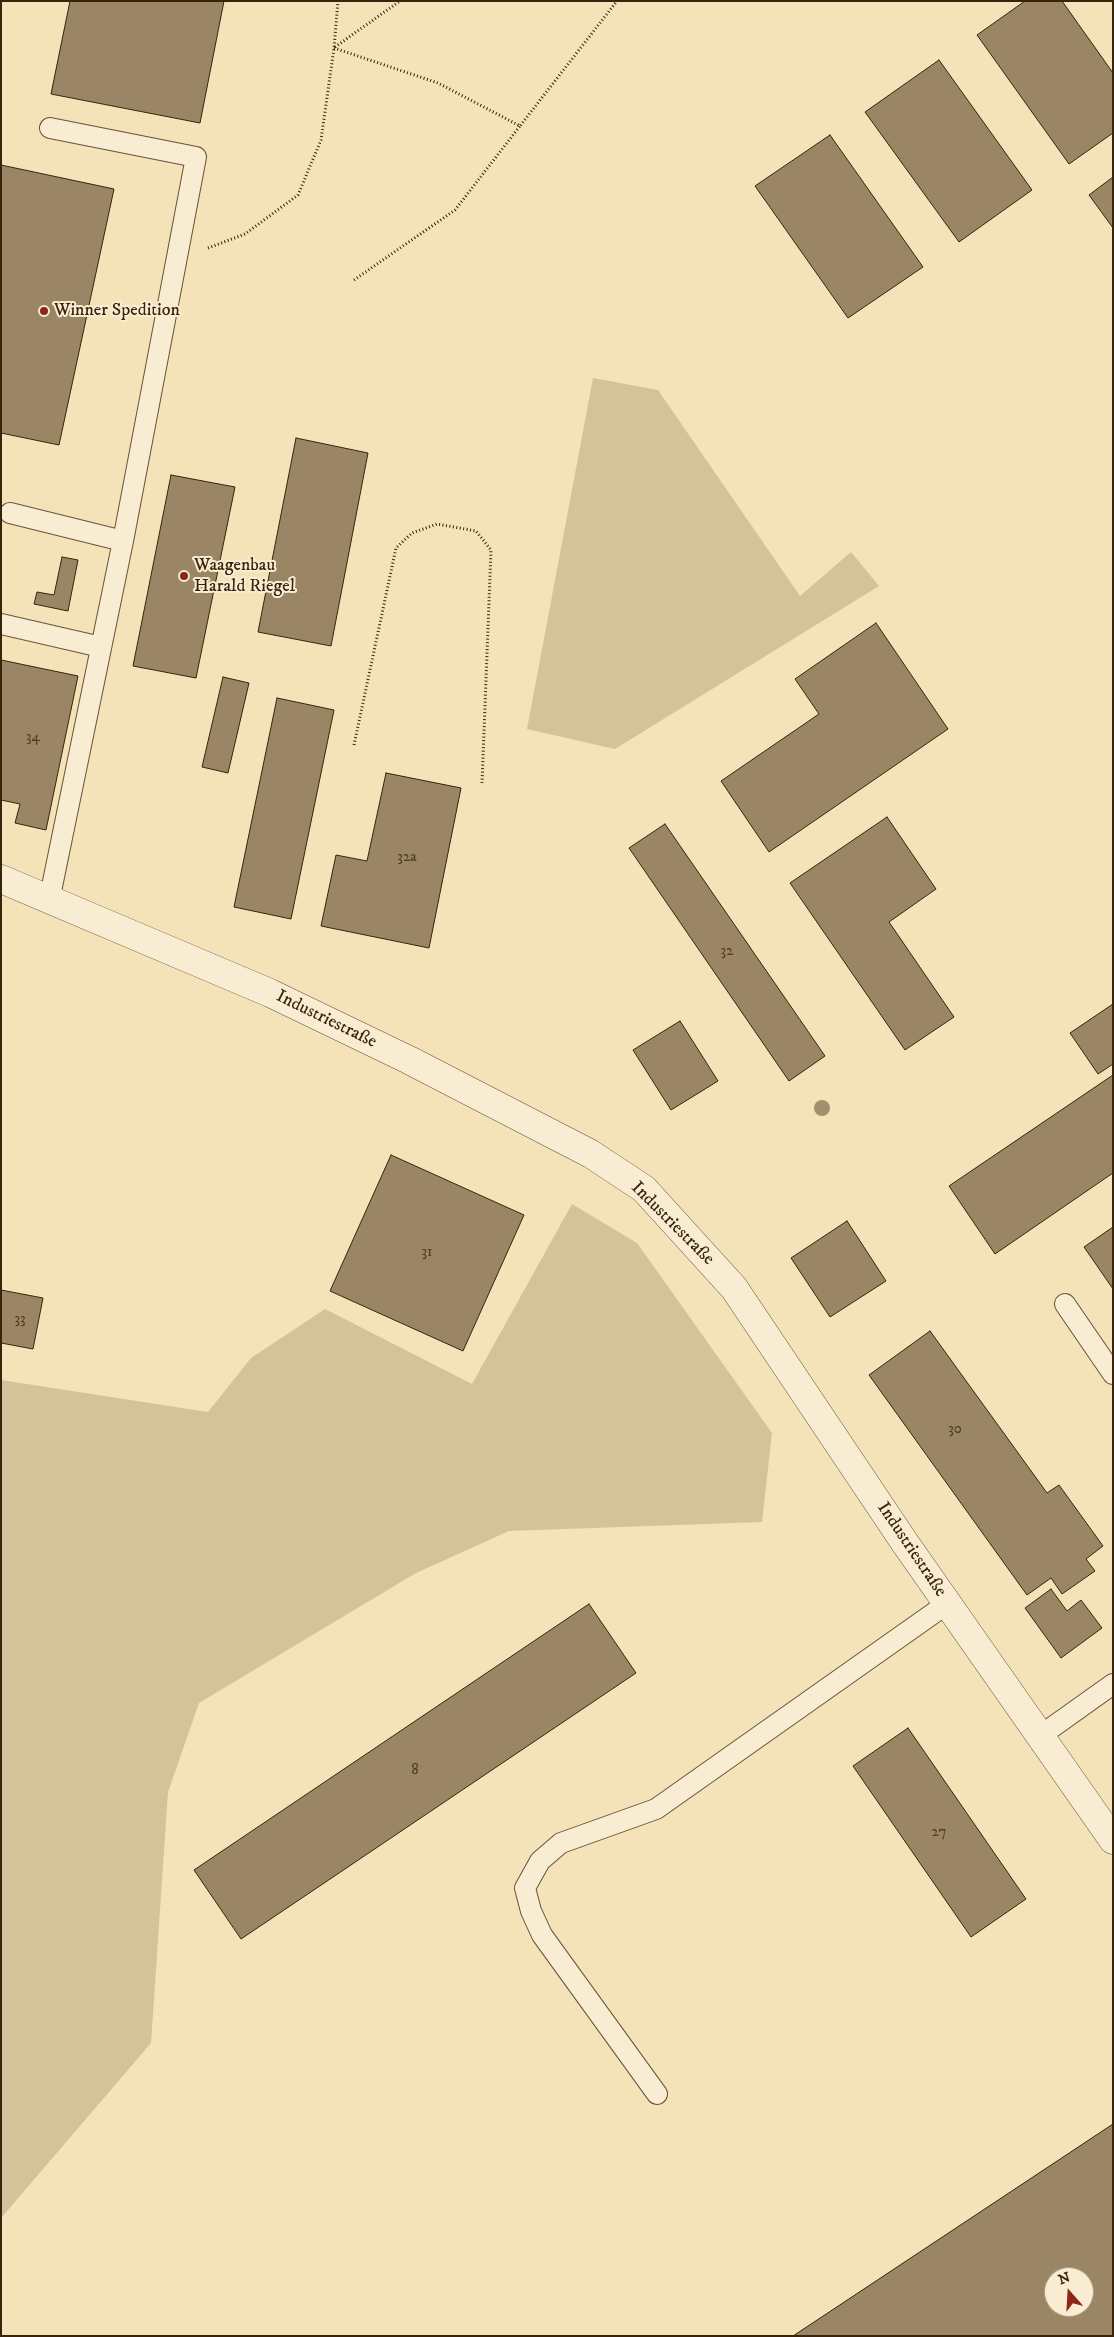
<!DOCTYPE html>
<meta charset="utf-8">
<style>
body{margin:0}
#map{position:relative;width:1114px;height:2337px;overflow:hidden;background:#f4e2b9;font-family:"IM FELL DW Pica",serif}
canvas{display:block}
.frame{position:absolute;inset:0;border:2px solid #39230a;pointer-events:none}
.north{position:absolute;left:1044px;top:2267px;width:50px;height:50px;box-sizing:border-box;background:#f8ecd2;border:1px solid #ac9c82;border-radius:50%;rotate:341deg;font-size:14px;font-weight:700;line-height:20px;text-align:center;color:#39230a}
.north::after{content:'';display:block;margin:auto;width:18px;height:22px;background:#8f2418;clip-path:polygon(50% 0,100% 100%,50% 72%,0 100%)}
</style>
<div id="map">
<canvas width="1114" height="2337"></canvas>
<div class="frame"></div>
<div class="north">N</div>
</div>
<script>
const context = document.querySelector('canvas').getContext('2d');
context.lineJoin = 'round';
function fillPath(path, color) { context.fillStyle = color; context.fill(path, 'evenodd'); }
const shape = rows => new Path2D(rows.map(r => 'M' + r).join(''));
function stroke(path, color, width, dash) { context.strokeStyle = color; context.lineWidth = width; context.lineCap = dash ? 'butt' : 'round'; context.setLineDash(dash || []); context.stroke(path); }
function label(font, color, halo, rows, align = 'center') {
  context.font = font + ' "IM FELL DW Pica",serif'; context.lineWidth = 4; context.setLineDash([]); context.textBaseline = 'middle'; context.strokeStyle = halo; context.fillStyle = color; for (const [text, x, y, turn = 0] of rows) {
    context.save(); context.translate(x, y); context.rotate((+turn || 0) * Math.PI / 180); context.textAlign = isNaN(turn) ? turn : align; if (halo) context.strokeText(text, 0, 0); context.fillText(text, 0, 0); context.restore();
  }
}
const green = shape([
 [593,378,658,390,800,596,851,552,879,586,615,749,527,729],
 [572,1204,637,1243,772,1433,762,1522,509,1531,416,1573,199,1703,168,1792,151,2043,1,2218,1,1380,208,1412,251,1358,325,1309,472,1384]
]);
const building = shape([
 [70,1,224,1,200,123,51,94,70,1],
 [1025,1,1062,1,1113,73,1113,133,1069,164,977,35,1025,1],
 [939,60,1032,190,959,242,865,112,939,60],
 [830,135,923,267,848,318,755,186,830,135],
 [1,165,114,189,59,445,1,433,1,165],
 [1113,177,1113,228,1089,195,1113,177],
 [296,438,368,453,331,646,258,632,296,438],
 [171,475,235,487,196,678,133,666,171,475],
 [62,557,78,560,68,611,34,604,37,592,54,595,62,557],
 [876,623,948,729,769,852,721,781,819,714,795,679,876,623],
 [1,660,78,676,46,830,15,823,20,804,1,800,1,660],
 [223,677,249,683,228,773,202,767,223,677],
 [277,698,334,710,291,919,234,907,277,698],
 [386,773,461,788,429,948,321,926,336,855,367,861,386,773],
 [887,817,936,889,889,922,954,1017,905,1050,790,883,887,817],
 [665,824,825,1056,789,1081,629,848,665,824],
 [1113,1004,1113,1064,1098,1074,1070,1033,1113,1004],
 [680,1021,718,1081,671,1110,633,1050,680,1021],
 [1113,1075,1113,1173,995,1254,949,1186,1113,1075],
 [391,1155,524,1215,463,1351,330,1291,391,1155],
 [847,1221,886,1281,830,1317,791,1258,847,1221],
 [1113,1227,1113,1289,1084,1247,1113,1227],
 [1,1290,43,1298,33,1349,1,1343,1,1290],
 [930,1331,1047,1493,1059,1485,1103,1546,1086,1559,1095,1571,1062,1594,1051,1578,1027,1595,869,1375,930,1331],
 [1051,1589,1067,1611,1081,1600,1102,1628,1061,1658,1025,1608,1051,1589],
 [589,1604,636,1673,241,1939,194,1870,589,1604],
 [908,1728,1026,1899,971,1937,853,1766,908,1728],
 [1113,2124,1113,2336,793,2336,1113,2124],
 [1054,2277,1084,2277,1084,2307,1054,2307,1054,2277]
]);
const path = shape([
 [335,47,400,1],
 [334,48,438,83,520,126,617,1],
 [208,248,245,234,298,195,321,140,334,48,338,1],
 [354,280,455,210,520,126],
 [354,745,396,548,412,533,437,524,476,531,491,550,482,784]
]);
const service = shape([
 [10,513,123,541],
 [1,624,101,647],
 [49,901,123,541,196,157,50,128],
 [1065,1304,1113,1374],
 [1040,1736,1113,1684],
 [657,2094,542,1935,531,1911,525,1888,540,1861,561,1843,656,1809,948,1603]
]);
const minor = shape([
 [1,879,270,993,409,1060,591,1154,644,1189,734,1288,905,1543,1113,1840]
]);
const trees = [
 [822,1108]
];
const markers = [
 [44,311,5,"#8f2418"],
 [184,576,5,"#8f2418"]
];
const numberNames = [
 ["34",33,738],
 ["32a",407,858],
 ["32",727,952],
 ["31",427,1253],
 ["33",20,1320],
 ["30",955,1430],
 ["8",415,1771],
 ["27",939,1833]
];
const poiNames = [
 ["Winner Spedition",54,311],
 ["Waagenbau",194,566],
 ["Harald Riegel",194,587]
];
const streetNames = [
 ["Industriestraße",326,1020,26],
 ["Industriestraße",672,1224,45],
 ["Industriestraße",911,1550,56]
];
fillPath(green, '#d4c29b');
fillPath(building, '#9a8665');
stroke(building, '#39230a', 1);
stroke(service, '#685336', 22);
stroke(minor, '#685336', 29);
stroke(path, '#39230a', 3, [1, 2.5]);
stroke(service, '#f8ecd2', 20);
stroke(minor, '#f8ecd2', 28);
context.fillStyle = '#a38f6d';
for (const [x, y] of trees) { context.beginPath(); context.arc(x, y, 8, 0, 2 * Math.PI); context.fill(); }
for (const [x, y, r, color] of markers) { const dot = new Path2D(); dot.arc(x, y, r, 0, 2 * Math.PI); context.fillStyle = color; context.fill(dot); stroke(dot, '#f8ecd2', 2); }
label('15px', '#513c21', null, numberNames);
label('18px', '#39230a', '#f8ecd2', poiNames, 'left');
label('18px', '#39230a', '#f8ecd2', streetNames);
</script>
